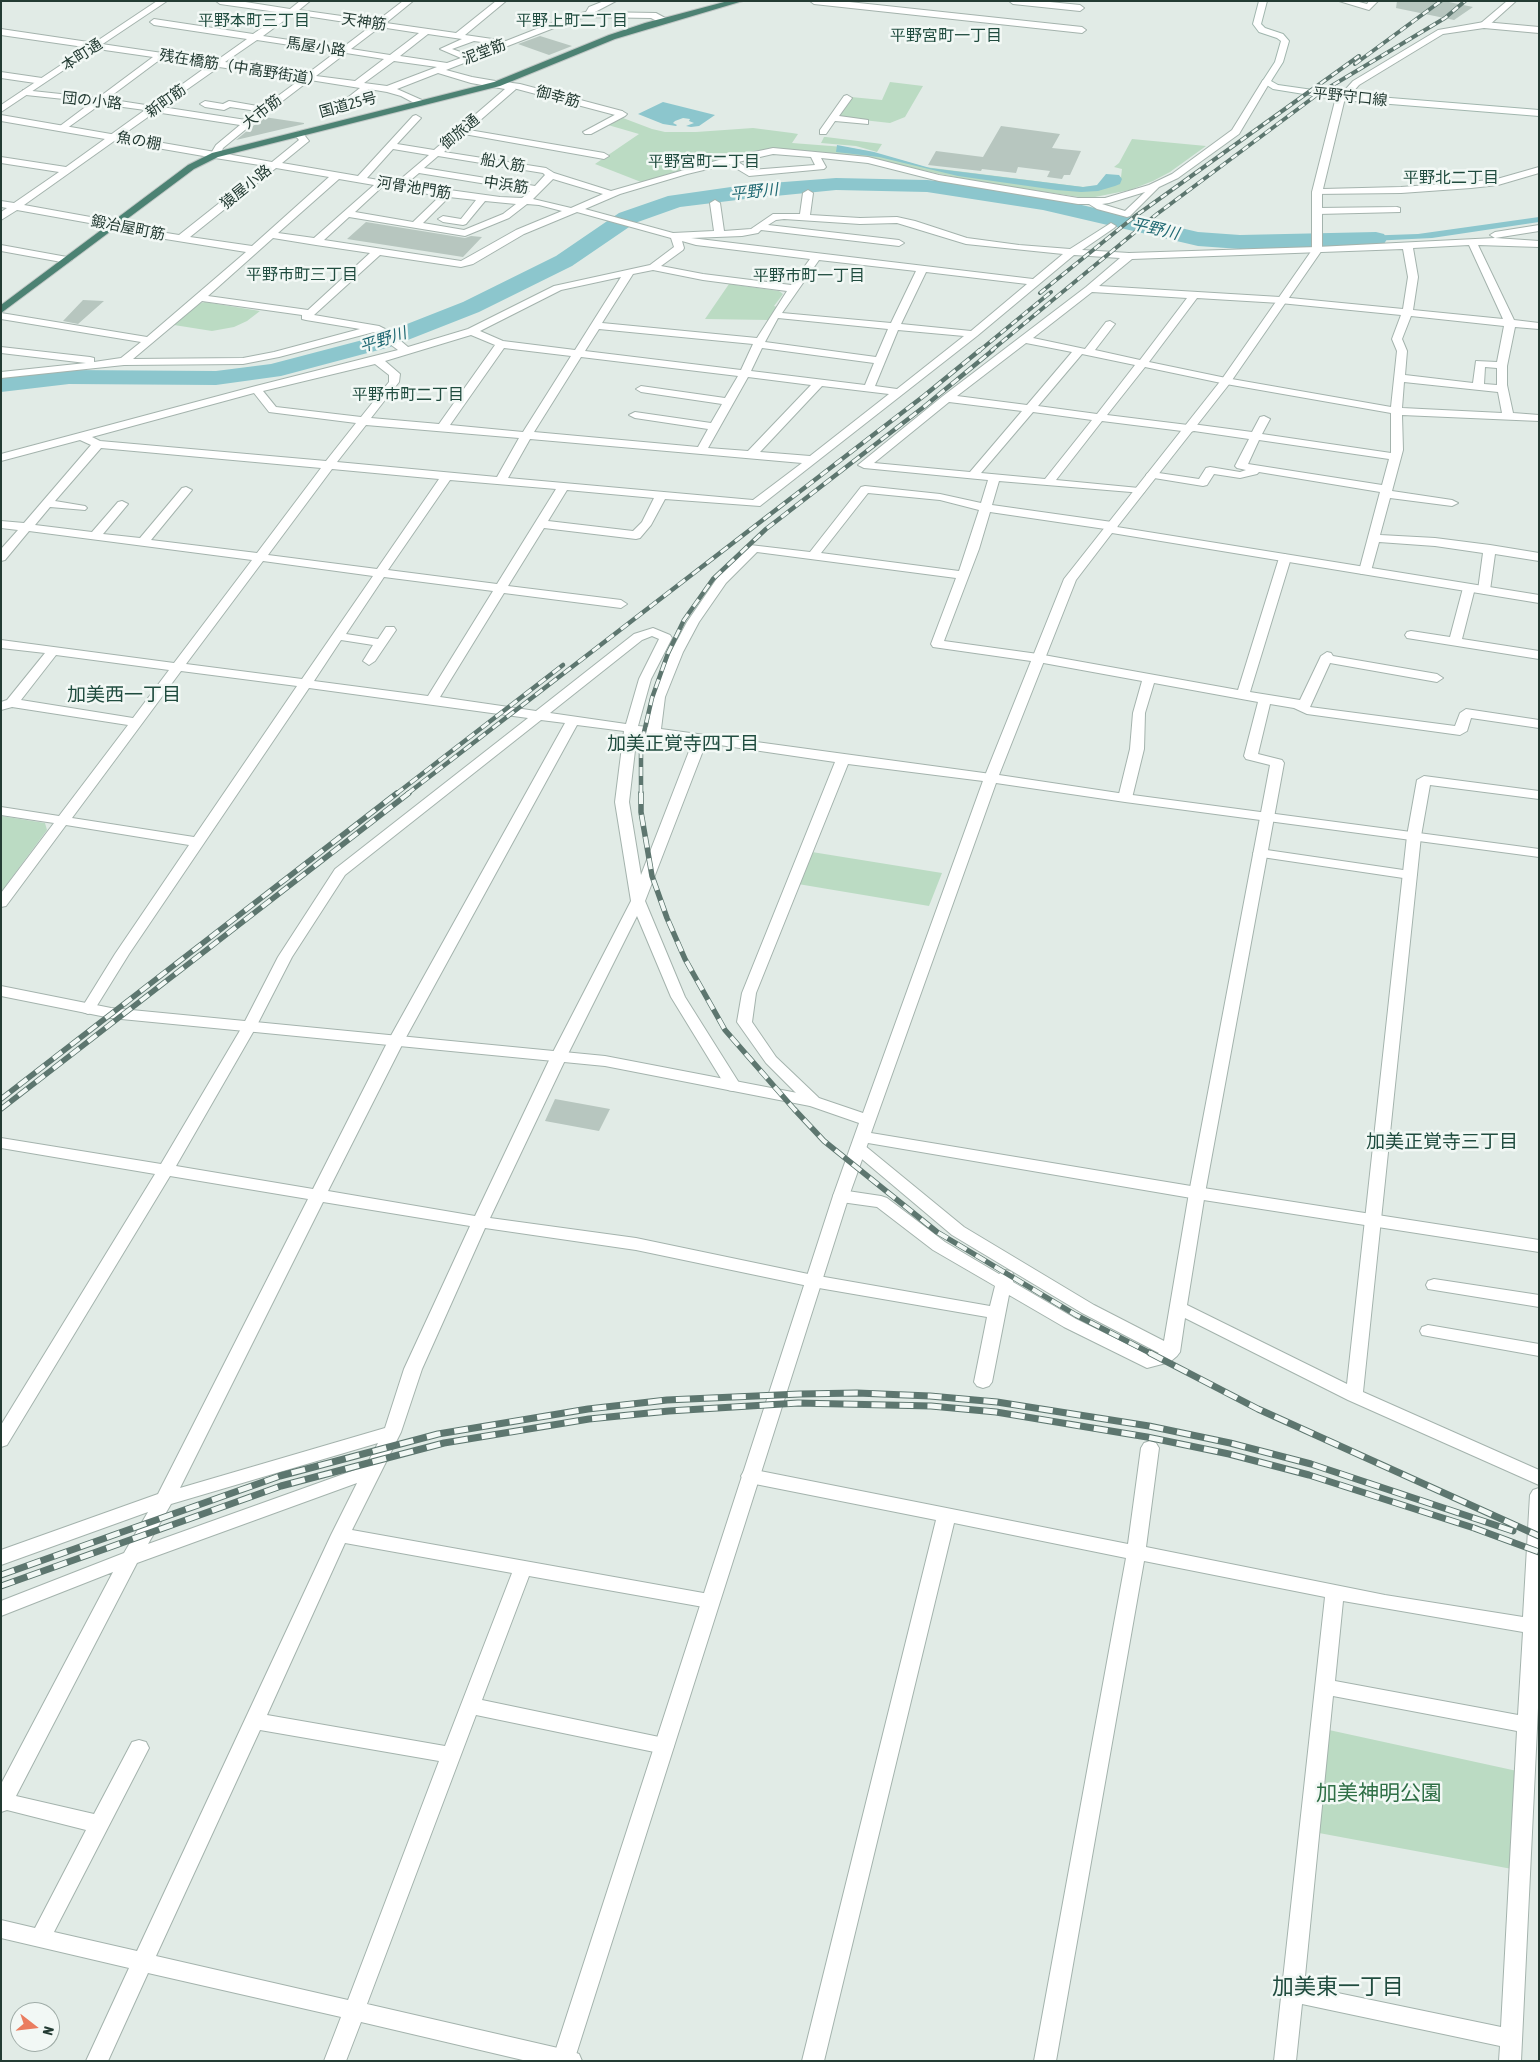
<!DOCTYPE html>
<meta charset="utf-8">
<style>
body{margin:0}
#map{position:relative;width:1540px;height:2062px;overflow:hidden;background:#e1ebe6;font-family:"Asap Condensed",sans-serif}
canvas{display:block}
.frame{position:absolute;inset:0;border:2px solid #233b33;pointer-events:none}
.north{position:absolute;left:10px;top:2002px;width:50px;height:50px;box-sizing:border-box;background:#f2f8f5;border:1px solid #9faca7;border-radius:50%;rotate:106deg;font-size:14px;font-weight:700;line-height:20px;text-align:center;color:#233b33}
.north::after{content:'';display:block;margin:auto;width:18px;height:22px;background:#ea7d60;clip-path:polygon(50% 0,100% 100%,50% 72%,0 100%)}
</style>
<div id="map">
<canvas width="1540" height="2062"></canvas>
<div class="frame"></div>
<div class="north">N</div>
</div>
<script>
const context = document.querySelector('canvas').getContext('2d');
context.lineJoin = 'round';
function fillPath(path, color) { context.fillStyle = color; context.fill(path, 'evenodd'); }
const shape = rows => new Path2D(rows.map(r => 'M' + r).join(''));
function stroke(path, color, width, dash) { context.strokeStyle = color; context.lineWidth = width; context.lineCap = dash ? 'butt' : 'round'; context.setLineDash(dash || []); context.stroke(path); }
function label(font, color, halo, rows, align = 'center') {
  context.font = font + ' "Asap Condensed","Noto Sans JP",sans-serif'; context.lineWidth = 5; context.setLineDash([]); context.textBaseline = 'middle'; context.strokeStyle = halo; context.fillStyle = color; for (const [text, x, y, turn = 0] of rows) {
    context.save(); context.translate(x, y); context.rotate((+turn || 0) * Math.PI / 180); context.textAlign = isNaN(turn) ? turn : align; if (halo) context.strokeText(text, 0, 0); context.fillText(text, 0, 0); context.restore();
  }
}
const green = shape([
 [890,82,923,86,905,117,890,123,836,117,851,97,882,100],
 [623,118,652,129,665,132,696,132,753,128,792,133,798,134,792,143,844,147,868,151,925,167,1083,187,1097,186,1121,177,1122,169,1114,167,1119,163,1132,139,1206,146,1170,172,1153,181,1130,190,1095,197,1079,197,979,182,849,155,769,149,734,156,641,182,595,164,639,134,608,125],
 [824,137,826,137,882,144,877,152,856,146,821,143],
 [729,284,779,291,783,294,774,306,777,307,769,320,705,319],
 [205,302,260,311,247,321,234,327,212,331,174,325,197,304],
 [1,816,45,823,47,830,1,892],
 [812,852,942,873,929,906,798,884],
 [1329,1730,1517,1771,1512,1869,1319,1833]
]);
const water = shape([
 [663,102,715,115,699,126,691,127,686,126,694,123,689,121,690,119,683,118,675,121,673,123,677,125,676,126,663,124,638,114],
 [837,145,874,152,930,168,1083,187,1097,185,1106,174,1119,175,1122,179,1120,184,1115,186,1098,191,1081,192,1056,190,958,176,879,157,836,152],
 [1539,217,1539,222,1432,238,1331,243,1331,237,1418,234]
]);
const river = shape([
 [836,178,927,180,985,186,1043,196,1198,232,1240,235,1376,232,1384,234,1387,239,1384,244,1376,246,1240,249,1198,246,1043,210,927,192,836,190,745,199,680,207,635,223,572,266,479,312,390,347,281,376,216,385,69,384,1,392,1,378,69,370,216,371,271,364,374,337,463,302,556,256,619,213,668,196,745,185,836,178]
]);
const building = shape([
 [1397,1,1444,1,1473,7,1454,20,1396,8],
 [540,36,572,46,549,55,518,44],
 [264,117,304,123,304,124,236,140],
 [1001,126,1060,134,1052,148,1081,151,1070,175,1064,175,1062,179,1047,177,1050,171,1018,167,1016,173,982,169,981,171,928,165,936,151,983,157],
 [366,222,465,238,471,236,482,237,463,257,347,239],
 [83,300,104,301,78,324,63,321],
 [555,1099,610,1109,599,1131,545,1121]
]);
const pedestrian = shape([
 [157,1,167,1,1,112,1,105,157,1],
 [1260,849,1410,871,1417,875,1410,879,1255,856,1253,853,1260,849]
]);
const minor = shape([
 [216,1,239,1,290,9,300,1,310,1,299,10,377,21,403,1,413,1,386,23,456,33,496,1,506,1,465,35,506,41,572,15,586,12,589,7,604,1,616,1,595,12,656,13,667,19,667,23,661,23,651,18,590,17,577,19,446,70,472,77,507,83,516,89,469,130,604,153,609,156,604,159,464,134,444,152,546,168,554,173,611,191,726,158,773,148,868,157,939,175,1078,198,1105,198,1149,185,1172,174,1232,130,1263,80,1266,79,1270,82,1239,134,1178,178,1159,187,1130,216,1127,217,1097,209,1089,204,1078,204,939,181,868,163,821,158,826,167,824,169,749,176,729,164,687,174,620,194,585,209,673,233,714,231,710,203,715,200,720,203,724,231,751,229,773,214,800,214,803,193,808,190,813,193,810,215,860,218,897,217,915,221,967,238,1019,245,1070,249,1111,223,1116,226,1114,228,1082,250,1129,253,1317,247,1495,238,1539,241,1539,247,1478,245,1514,320,1539,323,1539,329,1515,327,1507,366,1507,385,1513,413,1539,415,1539,421,1402,415,1403,450,1392,491,1452,500,1458,503,1452,506,1390,498,1380,535,1435,538,1490,545,1539,553,1539,561,1495,554,1490,590,1484,594,1478,590,1483,553,1435,546,1379,542,1371,571,1369,574,1361,574,1359,571,1380,492,1259,472,1257,474,1240,478,1214,474,1207,485,1203,486,1148,477,1146,475,1148,473,1152,472,1199,479,1206,468,1210,467,1240,472,1246,470,1237,468,1235,466,1249,439,1194,431,1190,432,1102,421,1056,480,1139,488,1145,491,1143,493,999,481,992,505,1112,522,1118,526,1112,530,990,512,979,549,944,641,1038,654,1238,690,1279,558,1285,554,1291,558,1250,692,1300,700,1321,656,1327,652,1331,653,1333,656,1437,674,1443,678,1437,682,1330,663,1310,707,1455,726,1460,713,1466,709,1539,720,1539,728,1471,718,1467,731,1460,735,1307,714,1294,708,1270,704,1258,754,1282,760,1284,763,1205,1193,1187,1305,1347,1384,1407,836,1417,780,1424,776,1539,791,1539,799,1430,785,1421,836,1363,1392,1539,1470,1539,1485,1348,1400,1185,1318,1180,1352,1177,1356,1170,1362,1147,1368,1064,1327,1009,1295,992,1382,989,1386,983,1388,977,1386,974,1382,987,1317,813,1287,636,1250,485,1228,422,1369,401,1432,352,1530,709,1594,716,1596,718,1601,716,1606,709,1608,529,1576,482,1700,664,1738,671,1740,674,1746,671,1752,664,1754,476,1715,367,2004,571,2051,579,2054,582,2061,527,2061,361,2022,346,2061,324,2061,341,2017,148,1973,108,2061,86,2061,129,1968,1,1938,1,1920,35,1928,86,1830,7,1810,1,1812,1,1784,113,1572,1,1616,1,1601,124,1553,148,1512,1,1565,1,1550,158,1494,308,1199,170,1176,7,1445,1,1447,1,1425,155,1174,1,1148,1,1138,161,1164,242,1027,278,957,335,869,528,718,309,688,129,954,93,1012,88,1014,83,1012,81,1009,115,954,189,845,66,825,6,906,1,907,1,893,54,823,1,815,1,807,59,816,128,725,12,707,1,710,1,702,7,700,45,653,1,648,1,640,174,663,252,560,29,531,5,560,1,561,1,549,18,530,1,528,1,521,24,523,91,445,80,440,1,461,1,454,252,387,398,350,374,332,279,357,243,364,124,365,1,378,1,372,86,363,1,353,1,347,90,357,94,358,94,362,121,358,141,342,1,319,1,313,147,337,246,252,128,233,95,224,17,210,1,220,1,212,7,208,1,207,1,201,14,203,59,172,1,163,1,157,66,167,145,110,101,104,63,131,58,128,60,126,92,102,26,95,23,94,23,90,98,98,153,57,1,35,1,29,216,61,247,39,154,25,150,22,154,19,253,34,284,13,220,4,216,1],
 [293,14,371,26,342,48,263,36,293,14],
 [380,27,419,33,390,55,351,49,380,27],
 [428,34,462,39,440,49,461,58,447,63,400,56,428,34],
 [257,40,336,52,307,74,225,62,257,40],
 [474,41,496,44,469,55,452,49,474,41],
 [346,53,384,59,355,81,316,76,346,53],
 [162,58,209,65,152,106,107,99,162,58],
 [394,61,437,67,387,86,364,83,394,61],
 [219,67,301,79,263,107,229,101,223,104,205,101,200,104,205,107,224,110,230,107,257,111,246,120,162,107,219,67],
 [438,73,471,83,505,89,434,150,397,144,421,118,416,115,413,116,358,176,282,163,309,141,302,132,299,131,294,134,299,140,272,162,221,153,223,148,251,125,310,80,360,88,333,109,333,113,336,114,369,89,387,92,401,96,418,105,424,105,424,101,397,89,438,73],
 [155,112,240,125,216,145,210,155,215,158,266,166,179,235,129,227,96,218,24,205,155,112],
 [393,149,429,155,396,183,367,178,393,149],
 [773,154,811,157,815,165,751,170,738,162,773,154],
 [438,156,543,173,545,175,535,186,424,168,438,156],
 [276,168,329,177,252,246,190,237,276,168],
 [419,173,530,191,522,198,500,197,406,184,419,173],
 [339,179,374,185,314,238,278,233,339,179],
 [553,179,603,194,571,208,533,199,553,179],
 [383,186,398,189,440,196,413,222,355,212,383,186],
 [1145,192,1125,211,1102,204,1109,203,1145,192],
 [449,197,476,200,461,219,443,216,438,219,443,222,463,225,466,224,485,201,516,204,503,214,464,230,423,223,449,197],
 [527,204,539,205,562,211,516,230,461,261,324,240,349,217,465,236,509,218,527,204],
 [577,212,671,238,674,247,650,265,554,286,468,329,408,347,389,331,379,326,314,315,380,255,461,267,473,264,524,234,577,212],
 [784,219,860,224,897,223,966,244,1063,254,1033,279,691,238,742,236,758,233,761,230,899,246,904,243,899,240,768,225,776,220,784,219],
 [273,238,316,245,370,253,308,310,208,296,273,238],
 [682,241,696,245,810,259,791,285,703,274,661,266,683,250,684,248,682,241],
 [1469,245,1503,319,1413,310,1418,277,1413,248,1469,245],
 [1403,249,1408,277,1403,309,1280,297,1099,286,1132,259,1403,249],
 [1074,255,1120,258,1086,287,943,396,858,465,864,468,988,480,981,503,940,494,865,486,861,487,810,552,750,545,718,577,687,622,671,652,653,697,648,727,638,726,651,679,672,638,670,635,653,628,634,634,536,711,440,697,504,593,621,608,627,604,621,600,508,586,544,528,636,539,640,538,651,525,665,499,760,506,977,336,1074,255],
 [819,260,916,271,891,323,782,313,819,260],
 [653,270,703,280,787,291,757,338,602,323,633,274,653,270],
 [926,272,1027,284,971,331,901,324,926,272],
 [621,277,575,350,503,341,480,331,561,290,621,277],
 [1092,292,1187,298,1140,360,1095,350,1115,324,1110,321,1106,322,1085,349,1033,338,1092,292],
 [1197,298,1280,303,1401,315,1392,339,1397,351,1391,407,1226,378,1149,362,1197,298],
 [202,301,302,315,302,319,306,320,360,329,274,352,243,358,133,359,202,301],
 [1411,316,1504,326,1497,362,1476,361,1473,383,1405,375,1407,351,1402,339,1411,316],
 [778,318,888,329,876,357,765,342,778,318],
 [599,329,753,344,741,370,585,351,599,329],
 [898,330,964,336,897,389,875,386,898,330],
 [471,335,495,345,439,424,371,418,399,382,400,374,385,361,471,335],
 [1026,343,1072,352,1027,405,957,396,1026,343],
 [504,348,571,356,523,432,450,425,504,348],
 [762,348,874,363,865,385,751,371,762,348],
 [1082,354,1135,365,1097,414,1038,406,1082,354],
 [581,357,738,376,725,398,641,386,636,389,641,392,722,404,711,423,635,412,629,415,635,418,708,429,698,447,534,432,581,357],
 [375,364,389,375,389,382,361,417,276,407,263,391,375,364],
 [1145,367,1226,384,1391,413,1391,453,1262,434,1270,419,1264,416,1260,417,1252,432,1192,424,1188,425,1107,415,1145,367],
 [1485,367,1497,368,1497,385,1484,384,1485,367],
 [748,377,811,385,748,451,708,448,748,377],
 [1404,382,1498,392,1502,413,1402,408,1404,382],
 [822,386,889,394,810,456,760,452,822,386],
 [254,393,269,412,356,423,326,461,100,441,92,437,254,393],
 [949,402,1022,411,970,472,874,463,949,402],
 [1033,412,1092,420,1045,479,981,473,1033,412],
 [366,425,519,438,497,477,337,462,366,425],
 [530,439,701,454,802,463,753,500,508,478,530,439],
 [1259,440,1389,459,1382,485,1248,464,1259,440],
 [101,448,321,468,257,553,151,540,192,490,186,487,182,488,140,538,103,534,128,504,122,501,118,502,92,532,35,525,50,507,85,510,87,508,85,506,55,501,101,448],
 [332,469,439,479,377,569,268,555,332,469],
 [450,480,556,489,497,584,388,570,450,480],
 [567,490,654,498,642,522,633,531,548,521,567,490],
 [868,493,940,500,979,510,959,571,821,553,868,493],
 [757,552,956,578,931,644,933,647,1038,662,1142,681,1133,713,1130,749,1118,798,1120,801,1130,801,1132,798,1144,749,1145,713,1154,683,1258,702,1244,756,1246,759,1270,765,1189,1193,1164,1341,1094,1305,964,1227,864,1145,858,1144,852,1145,850,1149,952,1235,1082,1313,1159,1353,1149,1355,1076,1319,1013,1282,1014,1276,1012,1272,1006,1270,999,1274,945,1242,887,1198,881,1196,841,1190,835,1192,833,1196,835,1200,841,1202,877,1207,933,1250,995,1286,990,1306,813,1275,636,1238,490,1218,567,1056,637,916,671,997,728,1090,733,1091,738,1090,741,1086,685,997,645,901,706,743,835,762,742,993,737,1022,766,1063,808,1105,813,1106,818,1105,821,1101,818,1097,776,1057,752,1022,756,993,848,764,991,782,998,778,991,774,661,729,665,697,683,652,699,622,726,583,757,552],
 [263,561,373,576,302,679,186,664,263,561],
 [384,577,493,591,428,696,314,681,341,640,373,645,363,661,369,665,375,661,396,630,394,627,386,627,378,639,346,634,384,577],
 [652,636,659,639,639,679,626,724,550,713,642,640,652,636],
 [56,655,169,670,133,718,21,700,56,655],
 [181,671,297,686,194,837,72,818,181,671],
 [541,720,565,723,388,1041,313,1189,176,1166,256,1027,292,957,345,875,541,720],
 [577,725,624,731,615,802,631,901,551,1056,475,1216,328,1191,404,1041,577,725],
 [637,733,693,741,641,875,629,802,637,733],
 [323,1202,470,1226,404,1369,385,1428,180,1488,323,1202],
 [378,1443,366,1466,148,1544,171,1504,378,1443],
 [357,1483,331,1535,137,1951,54,1932,149,1748,146,1742,139,1740,132,1742,94,1814,16,1796,137,1563,357,1483],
 [345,1543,512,1573,445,1746,267,1715,345,1543],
 [260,1730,439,1761,348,2000,156,1956,260,1730],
 [810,1,840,1,1082,27,1086,30,1082,33,814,4,810,1],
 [1009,1,1040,1,1080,5,1084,8,1080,11,1013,4,1009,1],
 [1339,1,1355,1,1367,4,1369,1,1378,1,1369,10,1339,1],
 [1484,22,1539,27,1539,33,1484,28,1443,34,1359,85,1344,102,1323,189,1401,187,1471,182,1497,179,1539,167,1539,173,1498,185,1471,188,1401,193,1314,194,1312,192,1335,101,1353,81,1438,30,1484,22],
 [1,72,42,78,46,81,42,84,1,78,1,72],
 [847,95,852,98,839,116,868,120,868,124,835,121,826,134,820,134,820,130,844,96,847,95],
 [622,111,627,114,625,116,591,134,585,134,583,132,622,111],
 [1397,207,1400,208,1400,212,1318,214,1313,211,1318,208,1397,207],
 [1539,225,1539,231,1495,238,1490,235,1495,232,1539,225],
 [1,245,67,257,72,260,67,263,1,251,1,245],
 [1469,584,1475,588,1462,639,1539,651,1539,659,1407,638,1405,635,1407,632,1411,631,1450,637,1463,588,1469,584],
 [1434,1279,1539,1295,1539,1307,1428,1289,1426,1285,1428,1281,1434,1279],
 [1428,1325,1539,1344,1539,1356,1422,1335,1420,1331,1422,1327,1428,1325],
 [1150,1441,1156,1443,1159,1448,1146,1547,1385,1595,1523,1617,1530,1495,1533,1490,1539,1488,1539,1687,1521,2061,1499,2061,1500,2046,1302,2004,1296,2061,1274,2061,1325,1597,1144,1561,1056,2061,1034,2061,1126,1558,954,1523,824,2061,802,2061,936,1520,750,1483,744,1481,741,1476,744,1471,750,1469,1128,1544,1141,1448,1144,1443,1150,1441],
 [1343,1601,1523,1632,1518,1715,1335,1681,1343,1601],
 [1333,1696,1517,1731,1501,2027,1304,1986,1333,1696]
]);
const tertiary = shape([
 [1507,1,1516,1,1487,27,1481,27,1481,23,1507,1],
 [497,81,520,84,622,111,624,113,619,116,517,89,494,86,493,84,497,81],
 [1,115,215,152,220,155,215,158,1,121,1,115],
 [1317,189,1322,192,1322,250,1230,383,1117,527,1539,595,1539,603,1112,533,1076,580,999,775,1125,794,1539,849,1539,857,1125,802,996,783,871,1133,1197,1187,1539,1240,1539,1252,1197,1199,868,1143,849,1196,574,2061,552,2061,833,1196,859,1123,810,1106,605,1066,111,1018,1,996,1,986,111,1008,605,1056,813,1096,863,1113,984,778,1064,579,1222,379,1312,250,1312,192,1317,189]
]);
const secondary = shape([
 [1259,1,1267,1,1261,24,1265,28,1283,34,1289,41,1283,62,1271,81,1278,85,1341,94,1539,110,1539,116,1341,100,1273,89,1262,82,1275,62,1281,41,1277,38,1259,32,1253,24,1259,1]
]);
const trunk = shape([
 [728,1,743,1,615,39,500,86,218,157,194,169,1,313,1,305,188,165,212,153,494,82,609,35,645,23,728,1]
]);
const railFar3 = shape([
 [1355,64,1441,1],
 [1040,293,1134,217,1359,56],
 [979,351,1051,292],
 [991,351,1157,214,1318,94,1445,18,1465,1]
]);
const railFar2 = shape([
 [396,794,563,665],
 [407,794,925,395,980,350],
 [641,794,641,745,652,698,668,653,684,620,713,579,766,529,925,406,993,350]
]);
const railFar1 = shape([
 [641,793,641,812,652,876,667,918,685,959,725,1030,794,1109,824,1141,937,1232,1076,1315,1152,1354],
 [1,1099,397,793],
 [1,1109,409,793]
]);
const rail = shape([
 [1150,1353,1258,1409,1539,1536],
 [1,1575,280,1476,438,1434,588,1409,667,1400,800,1394,857,1393,930,1396,997,1402,1149,1426,1230,1443,1311,1464,1513,1531],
 [1,1586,281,1486,444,1443,589,1419,669,1411,798,1403,931,1406,996,1412,1147,1437,1229,1454,1309,1475,1474,1528,1539,1552]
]);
const farStreetnames = [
 ["天神筋",364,22,8],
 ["馬屋小路",316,47,8],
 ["泥堂筋",484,52,-21],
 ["本町通",82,55,-33],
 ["残在橋筋（中高野街道）",241,68,9],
 ["御幸筋",558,97,15],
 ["平野守口線",1350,97,6],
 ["団の小路",92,101,6],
 ["新町筋",166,101,-36],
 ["国道25号",348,105,-15],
 ["大市筋",262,112,-38],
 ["御旅通",460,132,-40],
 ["魚の棚",139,141,10],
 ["船入筋",503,163,10],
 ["中浜筋",506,185,9],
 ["猿屋小路",246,187,-39],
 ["河骨池門筋",414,188,9],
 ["鍛冶屋町筋",128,228,11]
];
const farNeighbourhoodnames = [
 ["平野本町三丁目",254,21],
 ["平野上町二丁目",572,21],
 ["平野宮町一丁目",946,36],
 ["平野宮町二丁目",704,162],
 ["平野北二丁目",1451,178],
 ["平野市町三丁目",302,275],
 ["平野市町一丁目",809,276],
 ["平野市町二丁目",408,395]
];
const farWaternames = [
 ["平野川",754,192,-6],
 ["平野川",1155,229,13],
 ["平野川",383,340,-18]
];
const neighbourhoodNames = [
 ["加美西一丁目",124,695],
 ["加美正覚寺四丁目",683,744],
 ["加美正覚寺三丁目",1442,1142]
];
const nearParknames = [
 ["加美神明公園",1379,1793]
];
const nearNeighbourhoodnames = [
 ["加美東一丁目",1338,1987]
];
fillPath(green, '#bbdbc3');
fillPath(water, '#8cc6cd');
fillPath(river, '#8cc6cd');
fillPath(building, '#b7c6bf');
stroke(pedestrian, '#a4b3ad', 2);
stroke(minor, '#a4b3ad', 2);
stroke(tertiary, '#a4b3ad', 2);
stroke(secondary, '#a1b6ae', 2);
stroke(trunk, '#c1c8c6', 2);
fillPath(pedestrian, '#fff');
fillPath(minor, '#fff');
fillPath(tertiary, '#fff');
fillPath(secondary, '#fff');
fillPath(trunk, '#4c8273');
stroke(railFar3, '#5d766f', 4);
stroke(railFar2, '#5d766f', 4.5);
stroke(railFar1, '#5d766f', 5.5);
stroke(rail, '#5d766f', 7);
stroke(railFar3, '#f2f8f5', 2.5, [7]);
stroke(railFar2, '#f2f8f5', 3, [9]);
stroke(railFar1, '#f2f8f5', 4, [11]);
stroke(rail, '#f2f8f5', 5, [14]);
label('15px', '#233b33', '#f2f8f5', farStreetnames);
label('16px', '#204c3f', '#f2f8f5', farNeighbourhoodnames);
label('italic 16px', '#206973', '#f2f8f5', farWaternames);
label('19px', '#204c3f', '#f2f8f5', neighbourhoodNames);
label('21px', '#2f6f46', '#f2f8f5', nearParknames);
label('22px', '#204c3f', '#f2f8f5', nearNeighbourhoodnames);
</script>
